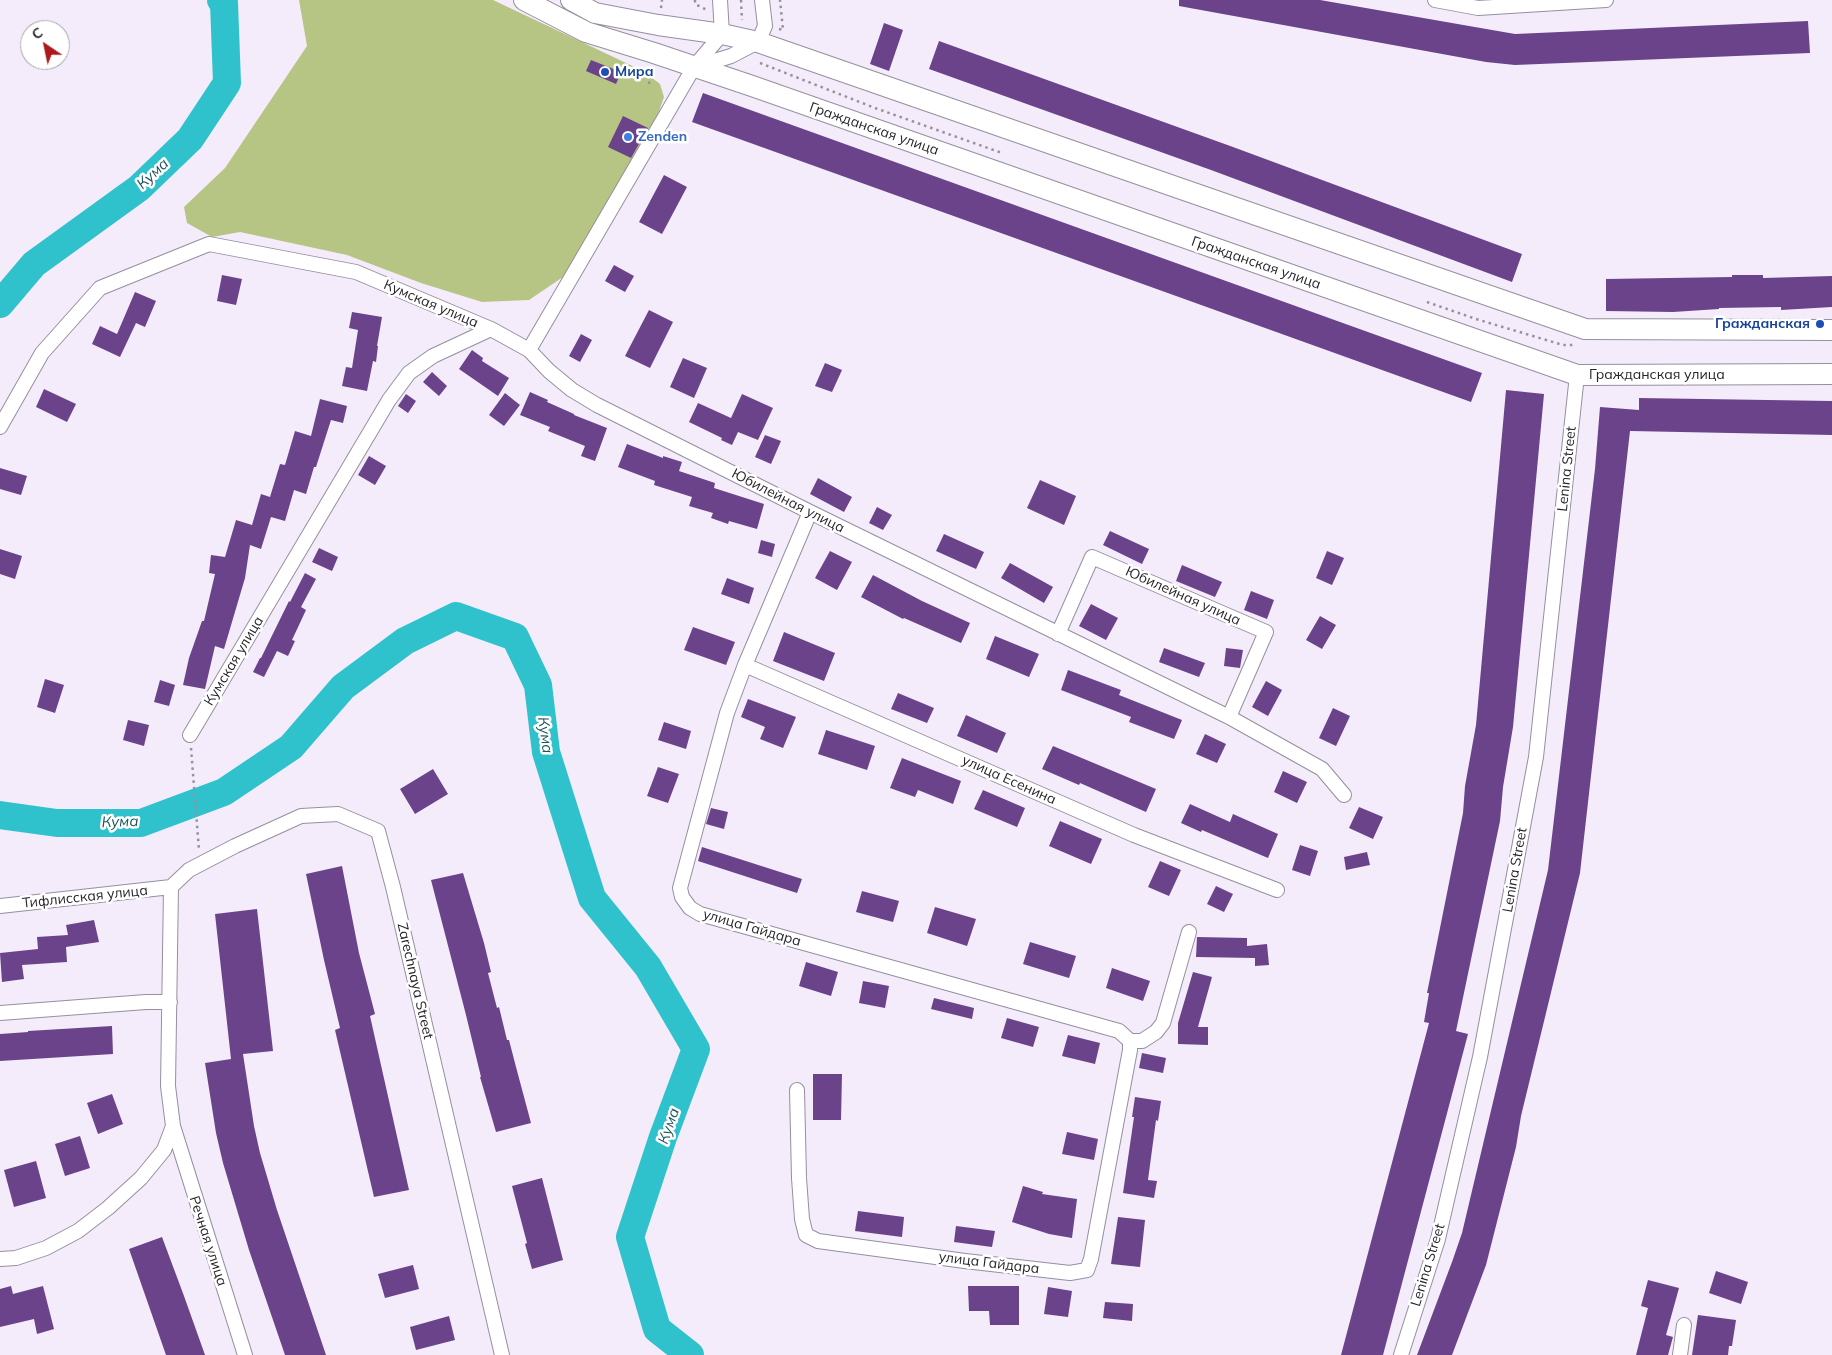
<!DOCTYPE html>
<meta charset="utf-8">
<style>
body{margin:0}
#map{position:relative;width:1832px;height:1355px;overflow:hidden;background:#f4ecfb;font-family:Mulish,sans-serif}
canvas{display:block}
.north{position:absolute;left:20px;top:20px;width:50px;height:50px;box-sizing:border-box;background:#fff;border:1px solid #a9a7aa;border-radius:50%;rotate:326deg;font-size:14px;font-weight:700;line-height:20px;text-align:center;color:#27242a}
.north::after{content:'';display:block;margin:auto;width:18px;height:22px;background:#ac191d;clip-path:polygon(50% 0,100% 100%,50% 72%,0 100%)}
</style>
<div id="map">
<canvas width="1832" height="1355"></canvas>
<div class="north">С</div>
</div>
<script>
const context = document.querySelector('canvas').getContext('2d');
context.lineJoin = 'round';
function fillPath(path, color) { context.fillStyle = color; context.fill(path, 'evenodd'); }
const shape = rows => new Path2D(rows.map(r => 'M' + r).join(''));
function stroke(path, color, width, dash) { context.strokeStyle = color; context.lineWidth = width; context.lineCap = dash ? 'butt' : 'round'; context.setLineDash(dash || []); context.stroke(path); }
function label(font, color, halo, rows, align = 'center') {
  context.font = font + ' Mulish,sans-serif'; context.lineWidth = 5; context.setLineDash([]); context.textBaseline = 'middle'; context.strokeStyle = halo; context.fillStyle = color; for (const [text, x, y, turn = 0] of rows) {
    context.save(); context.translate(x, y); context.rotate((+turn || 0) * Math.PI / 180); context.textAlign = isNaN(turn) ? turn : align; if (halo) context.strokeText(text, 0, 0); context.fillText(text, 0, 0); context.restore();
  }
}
const green = shape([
 [299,0,493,0,643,71,660,84,664,97,656,120,581,252,563,277,529,300,482,302,421,283,347,255,240,232,212,237,187,223,184,207,225,168,307,46]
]);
const river = shape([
 [0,304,34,264,139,188,190,139,227,83,224,3,221,0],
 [0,815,57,823,141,823,224,792,291,747,343,687,405,641,456,616,515,637,538,685,546,752,592,898,648,967,696,1049,663,1137,630,1237,657,1329,690,1355]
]);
const building = shape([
 [1179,0,1320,0,1515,34,1808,21,1810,53,1515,65,1486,62,1179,6],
 [884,23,903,30,889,71,870,64],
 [939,41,1233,147,1522,254,1512,282,1211,170,929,69],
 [591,60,621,72,616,84,586,71],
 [703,93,1482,373,1471,402,692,122],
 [623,116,648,128,631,158,608,147],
 [664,175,687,187,662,234,639,222],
 [614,265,634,276,625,292,605,281],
 [222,275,242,279,236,305,217,301],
 [1732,275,1763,275,1763,278,1832,276,1832,307,1781,310,1781,307,1719,308,1719,309,1673,312,1606,311,1606,279,1732,277],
 [135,292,156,301,145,327,136,323,120,357,92,344,100,326,117,334],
 [649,310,673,322,650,368,625,356],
 [352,312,382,317,377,346,378,346,376,362,373,361,367,391,342,386,346,367,352,368,358,330,349,328],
 [581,334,592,340,580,362,569,356],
 [472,350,483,358,482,361,509,378,498,396,459,369],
 [683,358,707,368,694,398,670,387],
 [825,363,842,370,832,392,815,386],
 [432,372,447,386,439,396,423,382],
 [44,389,76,404,67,422,36,407],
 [1506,390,1544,394,1513,727,1503,787,1500,821,1456,1031,1468,1034,1383,1355,1341,1355,1429,1023,1424,1022,1429,993,1427,993,1463,813,1465,786,1476,725],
 [530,392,548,400,547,402,574,414,574,415,607,428,595,461,581,456,585,446,548,431,550,427,520,415],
 [505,393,520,405,504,426,489,415],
 [406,394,416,401,408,413,398,406],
 [742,394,773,408,758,440,738,432,732,445,721,440,722,438,689,422,698,403,731,418],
 [1639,398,1832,401,1832,435,1630,431,1580,873,1521,1116,1516,1147,1486,1265,1452,1355,1417,1355,1452,1262,1462,1233,1548,870,1595,469,1600,407,1639,410],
 [320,399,347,406,343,423,331,420,316,467,314,467,306,494,294,490,285,521,271,517,261,549,250,545,245,578,224,649,215,646,205,689,183,685,189,658,202,621,204,621,215,574,209,573,211,555,225,557,236,520,252,525,261,494,270,497,280,464,285,465,295,431,311,436],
 [765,435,781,441,771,464,755,457],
 [627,444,663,458,663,456,682,462,679,471,715,483,714,488,764,504,757,529,729,521,728,524,711,518,713,513,689,506,692,497,654,485,655,481,618,467],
 [369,456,386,466,375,485,358,475],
 [0,468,27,476,21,495,0,489],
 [818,478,852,497,844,512,810,494],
 [1040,480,1076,496,1064,525,1027,508],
 [877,507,892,515,883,530,869,523],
 [1110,531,1149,549,1142,564,1103,545],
 [944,534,984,552,976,569,936,551],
 [761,540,775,544,772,557,758,553],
 [319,548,338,557,332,571,312,562],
 [0,549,22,556,15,579,0,574],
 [830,551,852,562,837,590,815,578],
 [1327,551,1344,558,1332,585,1316,578],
 [1010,563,1053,587,1044,603,1001,578],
 [1182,565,1222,582,1215,597,1176,581],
 [305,573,316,579,301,607,306,610,292,640,295,641,288,656,277,651,264,677,253,672,260,658,261,658,289,601,290,602],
 [873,575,922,601,970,623,961,643,904,618,903,619,861,597],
 [727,578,754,588,749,604,721,594],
 [1251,591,1274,600,1267,619,1244,610],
 [1091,604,1118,618,1106,640,1079,626],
 [1320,616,1336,625,1322,649,1306,640],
 [693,627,735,642,726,665,684,650],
 [784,632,835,653,824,681,773,661],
 [995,636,1039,654,1029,677,986,659],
 [1164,648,1205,663,1199,677,1159,662],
 [1226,648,1243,650,1240,668,1224,666],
 [1068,670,1121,690,1119,695,1182,720,1174,739,1129,722,1131,717,1061,690],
 [45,679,64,685,55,713,37,707],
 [160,680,175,685,169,706,154,702],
 [1266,681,1282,690,1268,716,1252,707],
 [898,693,934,708,927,723,891,709],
 [748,699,796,717,783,748,760,739,765,727,741,717],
 [1333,708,1350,716,1336,746,1319,738],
 [966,715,1006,733,997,753,957,736],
 [128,720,149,725,144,746,123,740],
 [664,722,691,731,686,749,658,740],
 [826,730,875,746,867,770,818,754],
 [1205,734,1226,744,1217,763,1196,754],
 [1053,746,1156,789,1146,812,1080,783,1079,785,1042,769],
 [902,758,961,781,953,804,918,790,915,797,890,788],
 [658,767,679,774,668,803,647,796],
 [433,769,448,794,415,814,400,789],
 [1283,771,1307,782,1297,803,1274,792],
 [983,790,1025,808,1017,827,974,809],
 [1190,804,1230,822,1233,814,1278,834,1268,858,1202,830,1201,832,1181,823],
 [1359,807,1383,817,1373,839,1349,828],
 [711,808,728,812,724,829,706,824],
 [1060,821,1102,839,1091,864,1049,846],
 [1300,845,1318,851,1310,876,1292,870],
 [702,847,802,879,797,893,698,861],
 [1367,852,1370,865,1346,870,1344,857],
 [1160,861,1181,870,1169,896,1148,887],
 [342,866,359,953,375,1014,370,1016,409,1190,374,1197,335,1030,340,1028,324,960,306,874],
 [463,873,484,943,491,972,488,973,497,1008,499,1007,507,1040,509,1040,516,1067,531,1123,496,1132,480,1077,481,1077,466,1015,431,880],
 [1216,886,1233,894,1224,912,1207,904],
 [862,891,899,901,893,922,856,912],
 [935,907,976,919,967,946,927,933],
 [257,909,273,1051,243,1054,254,1126,260,1153,277,1210,326,1355,285,1355,249,1250,223,1163,216,1133,205,1063,231,1059,215,914],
 [94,920,99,942,66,947,67,962,22,965,24,979,2,982,0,953,38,949,37,937,68,935,66,925],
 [1197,937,1247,938,1247,946,1267,944,1269,965,1255,966,1255,958,1196,957],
 [1030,942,1076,956,1069,978,1023,964],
 [806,962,838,972,831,996,799,986],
 [1112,968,1150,981,1143,1001,1106,988],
 [1193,972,1212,977,1198,1027,1208,1027,1208,1045,1178,1044,1178,1023],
 [863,981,889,986,885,1008,859,1003],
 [934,998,974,1008,972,1019,931,1009],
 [1007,1018,1039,1027,1033,1047,1001,1038],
 [112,1026,113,1054,0,1061,0,1034,28,1032,28,1031],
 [1068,1035,1100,1043,1095,1064,1062,1056],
 [1142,1053,1166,1058,1163,1073,1139,1068],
 [813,1074,842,1074,841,1120,813,1120],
 [112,1094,123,1124,98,1134,87,1103],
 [1135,1097,1161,1101,1158,1121,1156,1120,1148,1180,1157,1181,1154,1198,1123,1193,1134,1117,1132,1117],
 [1067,1132,1098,1139,1094,1160,1062,1154],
 [80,1136,90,1168,65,1176,55,1144],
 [36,1161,46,1198,14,1207,4,1170],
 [542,1178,563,1260,532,1269,525,1244,527,1243,512,1186],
 [1023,1186,1043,1192,1042,1194,1077,1199,1072,1238,1049,1234,1012,1222],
 [858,1211,904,1217,902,1237,855,1231],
 [1118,1217,1145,1220,1140,1267,1111,1264],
 [956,1226,995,1231,992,1247,954,1242],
 [162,1237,184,1296,205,1355,166,1355,129,1249],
 [413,1265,419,1289,385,1298,378,1274],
 [1716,1271,1748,1282,1741,1304,1709,1293],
 [1648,1280,1679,1288,1666,1335,1673,1337,1668,1355,1636,1355,1648,1308,1641,1306],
 [11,1286,13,1294,43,1286,54,1329,37,1334,34,1319,0,1327,0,1289],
 [968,1286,1019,1286,1019,1325,990,1325,989,1311,969,1311],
 [1048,1287,1072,1291,1068,1317,1044,1314],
 [1105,1302,1133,1304,1132,1321,1103,1318],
 [1698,1315,1736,1320,1732,1346,1729,1346,1728,1355,1692,1355],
 [449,1316,455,1340,416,1350,410,1327]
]);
const path = shape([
 [695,0,695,4,707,10],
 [741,0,742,20],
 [661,8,662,0],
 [779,29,783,30,780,0],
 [760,63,875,108,1002,153],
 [649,84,651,70],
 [1427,302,1476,319,1563,345,1575,345],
 [191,748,199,850]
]);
const street = shape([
 [1435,0,1478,8,1606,0],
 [695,67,731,56,758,42,765,26,762,0],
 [491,329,529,350,549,371,572,390,597,405,810,512,1229,717,1322,769,1344,795],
 [529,350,694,67,722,34,720,0],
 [0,427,42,353,100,288,209,244,356,272,491,329,433,356,409,373,389,400,190,735],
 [1058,634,1092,557,1266,632,1229,717],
 [745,665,1134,835,1277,890],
 [171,887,189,870,235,846,301,816,338,814,378,831,393,887,502,1355],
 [171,887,168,1086,173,1126,245,1355],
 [0,906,171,887],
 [0,1013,146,1002,170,1002],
 [1130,1041,1142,1041,1156,1032,1163,1023,1189,932],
 [797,1090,799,1178,802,1219,806,1235,818,1241,965,1261,1070,1273,1087,1270,1091,1259,1130,1050,1130,1041,1119,1031,700,914,690,908,682,897,680,888,727,713,745,665,810,512],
 [0,1259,16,1258,46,1248,78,1231,108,1208,141,1178,164,1150,173,1126],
 [1401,1355,1438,1239,1480,1057,1536,757,1577,375],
 [1680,1355,1684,1325]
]);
const secondary = shape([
 [524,0,586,32,654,53,752,86,1577,375,1832,374],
 [571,0,595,13,658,25,722,34,758,42,1585,329,1832,330]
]);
const markers = [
 [605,72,5,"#1a4fb4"],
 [628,137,5,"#3f7fe0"],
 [1820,324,5,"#1a4fb4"]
];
const transitNames = [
 ["Мира",615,72],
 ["Гражданская",1810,324,"right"]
];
const streetNames = [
 ["Гражданская улица",874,129,19],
 ["Гражданская улица",1256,263,19],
 ["Кумская улица",431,304,23],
 ["Гражданская улица",1657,375],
 ["Lenina Street",1567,469,-84],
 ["Юбилейная улица",788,501,27],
 ["Юбилейная улица",1183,596,24],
 ["Кумская улица",234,661,-59],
 ["улица Есенина",1009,780,24],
 ["Lenina Street",1515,870,-80],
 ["Тифлисская улица",85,897,-6],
 ["улица Гайдара",752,928,16],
 ["Zarechnaya Street",415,981,77],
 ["Речная улица",208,1241,72],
 ["улица Гайдара",989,1263,7],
 ["Lenina Street",1428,1265,-73]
];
const shopNames = [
 ["Zenden",638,137]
];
const waterNames = [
 ["Кума",153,174,-43],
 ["Кума",545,735,82],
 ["Кума",120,822,-2],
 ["Кума",669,1126,-71]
];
fillPath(green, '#b6c584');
stroke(river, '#2fc2cc', 28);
fillPath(building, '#6b438a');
stroke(street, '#968f9c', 16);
stroke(secondary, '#968f9c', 22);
stroke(path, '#96919b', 2.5, [2.5, 4]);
stroke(street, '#fff', 14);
stroke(secondary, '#fff', 20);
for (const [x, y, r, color] of markers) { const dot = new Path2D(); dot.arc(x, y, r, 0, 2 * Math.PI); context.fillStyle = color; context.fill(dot); stroke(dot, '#fff', 2); }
label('bold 14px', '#164399', '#fff', transitNames, 'left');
label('14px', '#27242a', '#fff', streetNames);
label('bold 14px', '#366cbe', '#fff', shopNames, 'left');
label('italic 15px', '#1c565a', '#fff', waterNames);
</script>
